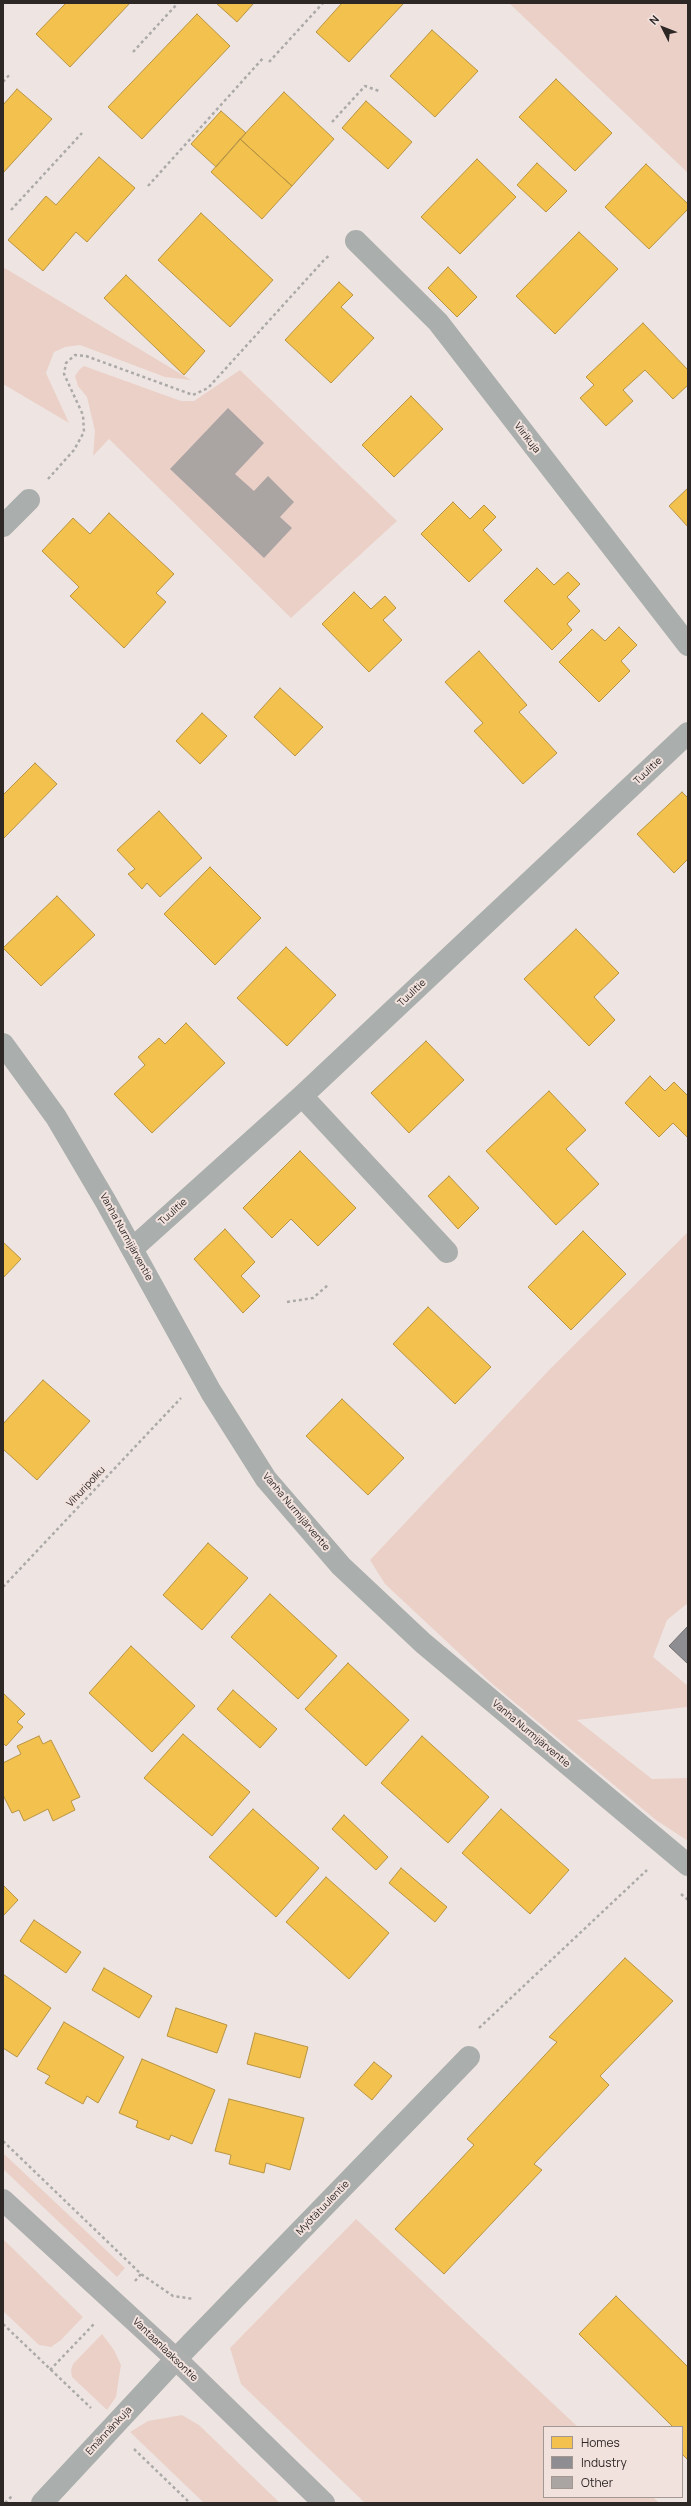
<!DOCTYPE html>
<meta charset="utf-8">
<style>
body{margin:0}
#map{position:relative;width:691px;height:2506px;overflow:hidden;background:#eee5e2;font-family:Manrope,sans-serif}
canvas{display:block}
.frame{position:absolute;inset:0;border:4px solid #2d2725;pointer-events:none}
.legend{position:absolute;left:543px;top:2426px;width:140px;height:72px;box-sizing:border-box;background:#f2e2de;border:1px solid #a39794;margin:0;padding:5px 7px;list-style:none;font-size:12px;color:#2d2725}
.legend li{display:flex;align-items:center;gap:8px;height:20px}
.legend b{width:20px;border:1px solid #a39794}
.north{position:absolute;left:643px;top:8px;width:40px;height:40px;-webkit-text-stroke:3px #f2e2de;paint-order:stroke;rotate:312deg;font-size:11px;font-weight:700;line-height:16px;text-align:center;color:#2d2725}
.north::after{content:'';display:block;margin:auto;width:14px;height:18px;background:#2d2725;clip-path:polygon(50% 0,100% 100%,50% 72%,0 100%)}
</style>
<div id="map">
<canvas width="691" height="2506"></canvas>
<div class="frame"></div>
<ul class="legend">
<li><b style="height:11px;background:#f2c14e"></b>Homes</li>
<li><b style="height:11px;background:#8d8d92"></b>Industry</li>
<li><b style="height:11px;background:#aaa4a2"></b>Other</li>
</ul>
<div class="north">N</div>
</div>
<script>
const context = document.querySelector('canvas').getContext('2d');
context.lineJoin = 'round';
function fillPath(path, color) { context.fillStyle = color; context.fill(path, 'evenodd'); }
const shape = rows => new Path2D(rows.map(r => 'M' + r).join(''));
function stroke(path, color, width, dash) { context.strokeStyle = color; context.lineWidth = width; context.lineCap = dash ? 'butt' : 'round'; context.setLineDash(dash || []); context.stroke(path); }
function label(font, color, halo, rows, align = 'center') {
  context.font = font + ' Manrope,sans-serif'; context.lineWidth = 4; context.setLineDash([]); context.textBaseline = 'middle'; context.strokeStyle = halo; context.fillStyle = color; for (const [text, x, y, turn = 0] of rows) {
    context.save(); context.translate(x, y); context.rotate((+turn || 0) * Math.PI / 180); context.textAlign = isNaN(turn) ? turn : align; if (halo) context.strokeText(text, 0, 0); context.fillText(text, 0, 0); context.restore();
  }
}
const green = shape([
 [509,3,688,3,688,173,531,24],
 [3,267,191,380,165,377,80,345,65,347,54,352,46,373,69,423,3,384],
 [84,366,181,401,194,401,240,370,397,521,291,618,109,439,93,456,95,431,87,397,78,386,75,376,79,370],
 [688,1232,688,1603,667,1620,653,1657,688,1686,688,1705,687,1707,577,1720,652,1779,688,1778,688,1841,656,1820,490,1682,385,1584,370,1560,551,1368],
 [3,2153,125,2268,117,2277,3,2169],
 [356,2219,578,2427,544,2427,544,2497,653,2497,659,2503,365,2503,241,2384,230,2348],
 [3,2239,83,2317,61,2340,51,2347,39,2345,3,2311],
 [102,2334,114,2350,121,2365,116,2397,107,2410,72,2377,71,2370,73,2364],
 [182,2415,199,2425,280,2503,204,2503,130,2432,148,2421]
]);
const homes = shape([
 [66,3,130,3,70,67,36,34,66,3],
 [216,3,254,3,237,22,216,3],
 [342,3,404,3,349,62,316,32,342,3],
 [197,14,230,46,142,139,108,107,197,14],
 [432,30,478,71,435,117,390,76,432,30],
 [556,79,612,133,575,171,519,117,556,79],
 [17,89,52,119,3,173,3,105,17,89],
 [284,92,334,139,292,186,240,139,284,92],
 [366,101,412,142,388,169,342,128,366,101],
 [221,111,246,133,216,167,191,144,221,111],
 [240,139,292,186,262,219,211,172,240,139],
 [99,157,135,188,87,242,76,232,43,271,8,240,46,196,56,205,99,157],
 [477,159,516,197,460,254,421,217,477,159],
 [537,163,567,191,546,212,517,185,537,163],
 [646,164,688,204,688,209,649,249,605,207,646,164],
 [201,213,273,280,230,327,158,260,201,213],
 [579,232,618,269,555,334,516,296,579,232],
 [448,267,477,297,457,317,428,288,448,267],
 [126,275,205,351,184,375,104,298,126,275],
 [339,282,353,295,341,307,374,338,331,383,285,340,339,282],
 [643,323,688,370,688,385,673,399,645,370,623,390,633,401,606,426,580,398,594,385,586,377,643,323],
 [411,396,443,429,394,477,362,445,411,396],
 [688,488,688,527,669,506,688,488],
 [453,502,470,519,484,505,496,517,483,530,502,550,469,582,421,534,453,502],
 [109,513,174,574,156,593,166,602,124,648,70,596,79,587,42,551,73,518,90,534,109,513],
 [537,568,554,585,568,572,580,584,567,597,580,611,567,624,572,630,552,650,504,601,537,568],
 [354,592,371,609,385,596,396,608,383,620,402,640,369,672,322,624,354,592],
 [619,627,637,645,621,661,630,671,599,702,559,662,592,629,605,641,619,627],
 [479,651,527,705,519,712,557,753,523,784,474,731,483,723,445,682,479,651],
 [280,688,323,727,295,756,254,717,280,688],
 [202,713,227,736,200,764,176,741,202,713],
 [35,763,57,784,3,839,3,795,35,763],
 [682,792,688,798,688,859,674,873,637,834,682,792],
 [159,811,202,858,160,897,147,883,142,889,128,874,135,869,117,850,159,811],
 [210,867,261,918,215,965,164,914,210,867],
 [57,896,95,935,41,986,3,948,57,896],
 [576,929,619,973,594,997,615,1020,589,1046,524,979,576,929],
 [286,947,336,995,287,1046,237,998,286,947],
 [186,1023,225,1063,152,1133,114,1094,145,1065,138,1057,159,1038,165,1044,186,1023],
 [426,1041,464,1080,409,1133,371,1093,426,1041],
 [650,1076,665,1091,674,1082,688,1096,688,1138,673,1123,659,1137,625,1103,650,1076],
 [549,1091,586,1130,566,1149,599,1184,556,1225,486,1151,549,1091],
 [300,1151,356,1208,318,1246,291,1219,272,1238,243,1208,300,1151],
 [449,1176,479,1208,458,1229,428,1196,449,1176],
 [225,1229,255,1262,241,1276,260,1296,243,1313,194,1259,225,1229],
 [583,1231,626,1274,571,1330,528,1287,583,1231],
 [3,1242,21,1259,3,1278,3,1242],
 [428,1307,491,1367,455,1404,393,1344,428,1307],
 [43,1380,90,1421,37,1480,3,1449,3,1424,43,1380],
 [342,1399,404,1458,368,1495,306,1436,342,1399],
 [208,1543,248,1578,202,1630,163,1595,208,1543],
 [270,1594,337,1656,298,1699,231,1637,270,1594],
 [131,1646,195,1706,152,1752,89,1693,131,1646],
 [348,1663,409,1720,366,1766,305,1709,348,1663],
 [233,1690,277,1729,260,1748,217,1709,233,1690],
 [3,1693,25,1714,17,1722,23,1727,6,1746,3,1743,3,1693],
 [183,1734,250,1792,212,1836,144,1778,183,1734],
 [39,1736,43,1744,51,1740,80,1797,71,1801,75,1810,53,1821,48,1809,24,1821,19,1810,12,1813,3,1795,3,1763,21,1754,17,1746,39,1736],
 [422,1736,489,1797,448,1843,381,1783,422,1736],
 [253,1809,319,1868,276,1917,209,1857,253,1809],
 [501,1809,569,1870,530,1914,462,1853,501,1809],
 [344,1815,388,1857,376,1870,332,1829,344,1815],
 [401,1868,447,1907,435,1922,389,1883,401,1868],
 [326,1877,389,1933,349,1979,286,1922,326,1877],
 [3,1885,18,1900,3,1916,3,1885],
 [34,1920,81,1952,66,1973,20,1941,34,1920],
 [625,1958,673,2001,600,2076,609,2085,534,2164,542,2170,444,2274,395,2229,474,2145,467,2139,557,2042,549,2037,625,1958],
 [104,1968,152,1996,139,2018,92,1990,104,1968],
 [3,1974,51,2008,17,2057,3,2048,3,1974],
 [176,2008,227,2025,217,2053,167,2036,176,2008],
 [64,2022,124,2057,98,2103,87,2096,83,2104,45,2083,50,2076,37,2069,64,2022],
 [255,2033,308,2047,300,2078,247,2064,255,2033],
 [142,2059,215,2090,192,2144,171,2135,169,2140,136,2127,138,2121,119,2113,142,2059],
 [374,2062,392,2076,372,2100,354,2085,374,2062],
 [229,2099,304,2118,290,2170,266,2163,264,2173,229,2164,231,2155,215,2151,229,2099],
 [616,2296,688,2367,688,2460,682,2454,682,2427,673,2427,579,2334,616,2296]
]);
const industry = shape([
 [688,1626,688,1664,669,1646,688,1626]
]);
const building = shape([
 [228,408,264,443,235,474,254,491,268,476,294,502,280,517,292,528,264,558,170,469]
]);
const path = shape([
 [133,52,178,3],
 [269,62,323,3],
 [3,82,11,73],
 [332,122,365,86,379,91],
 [148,186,264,57],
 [11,210,82,133],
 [48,479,74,450,84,432,83,415,64,374,66,363,75,355,86,356,193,395,208,388,325,259,330,255],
 [287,1302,313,1298,328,1285],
 [3,1587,181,1398],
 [681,1894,688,1900],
 [479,2028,647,1870],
 [3,2141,141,2274,173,2296,194,2299],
 [135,2281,141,2274],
 [3,2324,91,2408],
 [50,2370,94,2324],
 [134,2449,190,2503],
 [5,2503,13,2495]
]);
const minor = shape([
 [356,241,438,322,688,645],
 [3,526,29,500],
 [3,1044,56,1117,106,1202,211,1392,266,1479,341,1566,423,1643,688,1865],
 [302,1096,447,1252],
 [132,1249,302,1096,688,733],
 [42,2503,176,2359,469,2057]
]);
const major = shape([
 [3,2200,176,2359,324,2503]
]);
const streetNames = [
 ["Viirikuja",527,438,52],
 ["Tuulitie",648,771,-43],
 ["Tuulitie",412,993,-43],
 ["Tuulitie",173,1212,-42],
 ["Vanha Nurmijärventie",126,1237,61],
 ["Vihuripolku",86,1487,-47],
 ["Vanha Nurmijärventie",296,1512,50],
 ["Vanha Nurmijärventie",531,1734,40],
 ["Myötätuulentie",323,2208,-46],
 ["Vantaanlaaksontie",165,2350,44],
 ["Emännänkuja",109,2431,-47]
];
fillPath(green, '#ebd0c8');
fillPath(homes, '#f2c14e');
stroke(homes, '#b79342', 1);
fillPath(industry, '#8d8d92');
stroke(industry, '#706e71', 1);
fillPath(building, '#aaa4a2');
stroke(path, '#abaaa9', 2.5, [3, 3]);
stroke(minor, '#aaaeac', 22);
stroke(major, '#adaeae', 22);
label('10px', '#2d2725', '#f2e2de', streetNames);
</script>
